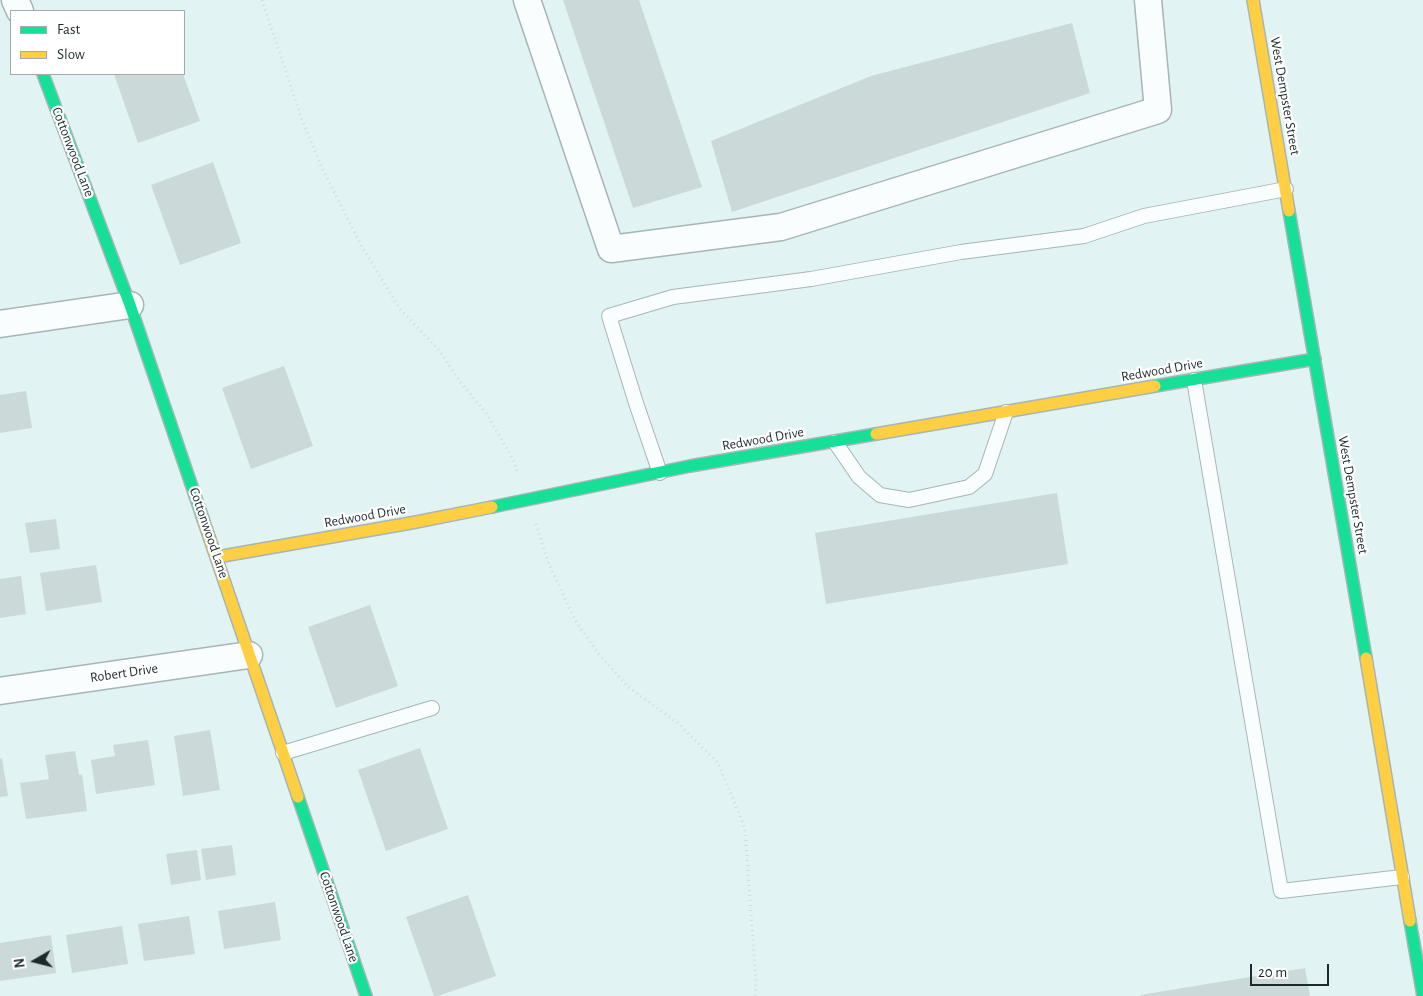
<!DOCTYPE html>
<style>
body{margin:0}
#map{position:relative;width:1423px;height:996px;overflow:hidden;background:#e1f3f3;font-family:"Alegreya Sans",sans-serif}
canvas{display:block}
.legend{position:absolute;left:10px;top:10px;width:175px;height:65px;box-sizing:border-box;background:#fff;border:1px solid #a5aaaa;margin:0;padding:6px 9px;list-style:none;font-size:15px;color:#1e2a2a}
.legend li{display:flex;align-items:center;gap:10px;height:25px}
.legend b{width:25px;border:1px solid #a5aaaa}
.north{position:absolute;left:10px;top:936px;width:50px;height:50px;-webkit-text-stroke:4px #fff;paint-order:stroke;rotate:262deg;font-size:14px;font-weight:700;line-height:20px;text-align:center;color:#1e2a2a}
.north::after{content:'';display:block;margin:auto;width:18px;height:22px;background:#1e2a2a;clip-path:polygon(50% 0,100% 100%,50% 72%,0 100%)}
.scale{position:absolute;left:1250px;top:964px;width:79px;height:22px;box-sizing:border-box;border:2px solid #1e2a2a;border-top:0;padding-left:6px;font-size:15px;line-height:18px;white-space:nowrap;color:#1e2a2a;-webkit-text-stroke:4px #fff;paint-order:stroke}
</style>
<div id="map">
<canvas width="1423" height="996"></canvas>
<ul class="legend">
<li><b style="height:6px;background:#16e098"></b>Fast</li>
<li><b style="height:6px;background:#ffcf43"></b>Slow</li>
</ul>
<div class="north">N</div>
<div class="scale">20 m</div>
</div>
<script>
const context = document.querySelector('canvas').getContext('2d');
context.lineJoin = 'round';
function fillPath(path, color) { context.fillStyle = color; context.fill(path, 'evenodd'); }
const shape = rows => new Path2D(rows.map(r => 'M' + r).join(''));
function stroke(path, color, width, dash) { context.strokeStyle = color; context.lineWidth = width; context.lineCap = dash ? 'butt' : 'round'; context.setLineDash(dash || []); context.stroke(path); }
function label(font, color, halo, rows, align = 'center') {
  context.font = font + ' "Alegreya Sans",sans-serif'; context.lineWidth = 4.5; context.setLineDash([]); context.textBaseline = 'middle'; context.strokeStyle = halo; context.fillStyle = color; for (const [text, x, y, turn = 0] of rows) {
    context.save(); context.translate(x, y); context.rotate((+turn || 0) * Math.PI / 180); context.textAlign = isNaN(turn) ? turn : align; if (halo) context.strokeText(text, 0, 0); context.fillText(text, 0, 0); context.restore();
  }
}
const building = shape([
 [563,0,639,0,702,187,633,208],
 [1072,23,1090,93,732,212,711,141,871,76],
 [114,74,183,74,200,121,138,143],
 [213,162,241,243,180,265,151,185],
 [284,366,313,446,251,469,222,388],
 [26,391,32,428,0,433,0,395],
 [1057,493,1068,564,826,604,815,533],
 [56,519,60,549,30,553,25,523],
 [96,565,102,602,46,611,40,573],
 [21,576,26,614,0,618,0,579],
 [370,605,398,686,336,708,308,627],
 [210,730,220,790,183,796,174,736],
 [148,740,155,785,96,794,91,760,115,756,113,745],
 [420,748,448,829,386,851,358,770],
 [75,751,79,775,82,774,87,811,26,819,20,783,49,779,45,755],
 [2,758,8,796,0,797,0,759],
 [232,845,236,875,206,880,201,849],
 [197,850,201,880,171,885,166,854],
 [468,895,496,976,438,996,434,996,406,917],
 [275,902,281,940,224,949,218,911],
 [189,916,195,954,144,961,138,924],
 [122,926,128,964,72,973,66,935],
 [51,935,56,973,0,981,0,943],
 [1305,968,1310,996,1141,996,1140,995]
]);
const path = shape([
 [262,0,301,117,323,170,362,247,400,309,438,349,461,383,486,413,512,457,518,473],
 [536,524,548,562,575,620,597,652,628,687,679,724,718,763,745,828,756,984,755,996]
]);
const lane = shape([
 [1194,380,1281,891,1402,877],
 [835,442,859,477,880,495,909,500,969,487,985,474,1006,412],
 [660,473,636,403,609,316,673,297,811,279,961,252,1084,236,1144,216,1286,189],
 [283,753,432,708]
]);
const street = shape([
 [15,0,20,11],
 [527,0,611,249,781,227,1158,110,1148,0],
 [0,324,130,305],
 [0,691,249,655]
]);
const fast = shape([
 [43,74,130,305,203,519],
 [1289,211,1366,658],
 [1155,386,1315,359],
 [492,507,690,466,876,434],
 [298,797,366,996],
 [1410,921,1423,996]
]);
const slow = shape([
 [1253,0,1289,211],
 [876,434,1155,386],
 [203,519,298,797],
 [217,557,411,523,492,507],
 [1366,658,1410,921]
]);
const streetNames = [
 ["West Dempster Street",1285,96,80],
 ["Cottonwood Lane",73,152,69],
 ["Redwood Drive",1162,370,-10],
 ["Redwood Drive",763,439,-10],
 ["West Dempster Street",1353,495,80],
 ["Redwood Drive",365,516,-10],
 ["Cottonwood Lane",209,533,71],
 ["Robert Drive",124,673,-8],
 ["Cottonwood Lane",339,917,71]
];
fillPath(building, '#cbd9d9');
stroke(lane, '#a7b5b5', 16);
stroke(street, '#a7b5b5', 29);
stroke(fast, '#a7b5b5', 14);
stroke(slow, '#a7b5b5', 14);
stroke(path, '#d4dada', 3, [1, 4]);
stroke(lane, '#fafdfd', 14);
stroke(street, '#fafdfd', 26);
stroke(fast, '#16e098', 11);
stroke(slow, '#ffcf43', 11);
label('14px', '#1e2a2a', '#fff', streetNames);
</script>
